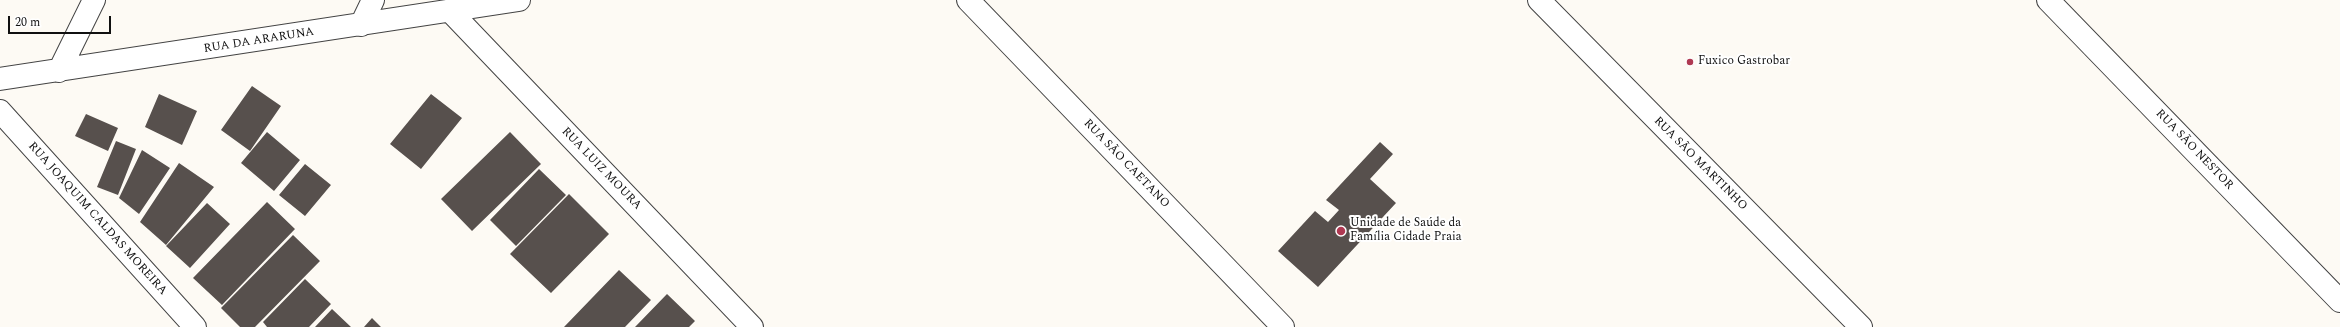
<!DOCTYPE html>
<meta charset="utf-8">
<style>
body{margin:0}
#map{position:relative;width:2340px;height:327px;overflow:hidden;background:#fdfaf4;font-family:Spectral,serif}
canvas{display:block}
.scale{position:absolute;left:8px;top:16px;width:103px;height:18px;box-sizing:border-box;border:2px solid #101010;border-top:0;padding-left:5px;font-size:12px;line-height:14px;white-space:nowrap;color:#101010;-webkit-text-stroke:3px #fff;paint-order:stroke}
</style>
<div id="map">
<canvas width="2340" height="327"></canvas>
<div class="scale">20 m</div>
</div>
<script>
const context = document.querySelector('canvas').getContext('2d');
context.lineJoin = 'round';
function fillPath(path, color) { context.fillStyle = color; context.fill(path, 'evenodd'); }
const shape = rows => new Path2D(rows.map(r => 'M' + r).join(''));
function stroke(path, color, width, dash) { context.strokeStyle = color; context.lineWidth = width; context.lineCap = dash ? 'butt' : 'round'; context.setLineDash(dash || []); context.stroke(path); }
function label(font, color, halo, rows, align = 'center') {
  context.font = font + ' Spectral,serif'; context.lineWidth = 4; context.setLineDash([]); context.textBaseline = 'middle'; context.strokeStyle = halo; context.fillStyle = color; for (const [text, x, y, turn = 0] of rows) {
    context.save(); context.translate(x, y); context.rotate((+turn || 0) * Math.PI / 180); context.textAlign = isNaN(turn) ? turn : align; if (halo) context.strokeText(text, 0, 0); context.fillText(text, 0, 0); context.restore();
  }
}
const building = shape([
 [252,86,281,106,250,151,221,130],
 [159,94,197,111,182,145,145,127],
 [431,94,462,118,421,169,390,144],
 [86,114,118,128,108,151,75,136],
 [267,132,300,160,274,191,241,163],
 [510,132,541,164,472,231,441,199],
 [116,141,136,149,118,195,97,187],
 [1380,142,1393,154,1370,179,1396,203,1318,287,1278,251,1315,211,1328,222,1339,210,1326,200],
 [142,150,170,168,139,214,119,198],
 [179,163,214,187,166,245,140,222],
 [305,164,331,185,305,216,279,195],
 [539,169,566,195,516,246,490,220],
 [569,194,609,234,551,293,510,254],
 [267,202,295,229,222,305,193,278],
 [207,203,230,224,190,268,166,246],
 [293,235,320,261,255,327,240,327,221,308],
 [619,270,651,300,625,327,564,327],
 [305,279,331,304,309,327,267,327,263,322],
 [667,294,695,321,689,327,635,327],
 [332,309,351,327,315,327],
 [372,318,381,327,364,327]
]);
const minor = shape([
 [968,0,1283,327],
 [1539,0,1861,327],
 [2048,0,2340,301],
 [450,11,752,327],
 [361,25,373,0],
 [59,71,94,0],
 [0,79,519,0],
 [0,111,195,327]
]);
const markers = [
 [1690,62,4,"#af3952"],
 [1341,231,5,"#af3952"]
];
const streetNames = [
 ["RUA DA ARARUNA",259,41,-9],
 ["RUA SÃO NESTOR",2194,150,46],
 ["RUA SÃO CAETANO",1126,164,46],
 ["RUA SÃO MARTINHO",1700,164,45],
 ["RUA LUIZ MOURA",601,169,46],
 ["RUA JOAQUIM CALDAS MOREIRA",97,219,48]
];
const poiNames = [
 ["Fuxico Gastrobar",1698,62],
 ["Unidade de Saúde da",1350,224],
 ["Família Cidade Praia",1350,238]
];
fillPath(building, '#57504d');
stroke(minor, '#434343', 24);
stroke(minor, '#fff', 22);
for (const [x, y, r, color] of markers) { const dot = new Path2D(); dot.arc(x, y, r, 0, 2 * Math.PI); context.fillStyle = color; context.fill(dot); stroke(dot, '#fff', 1.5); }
label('12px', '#101010', '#fff', streetNames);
label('12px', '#101010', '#fff', poiNames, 'left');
</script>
